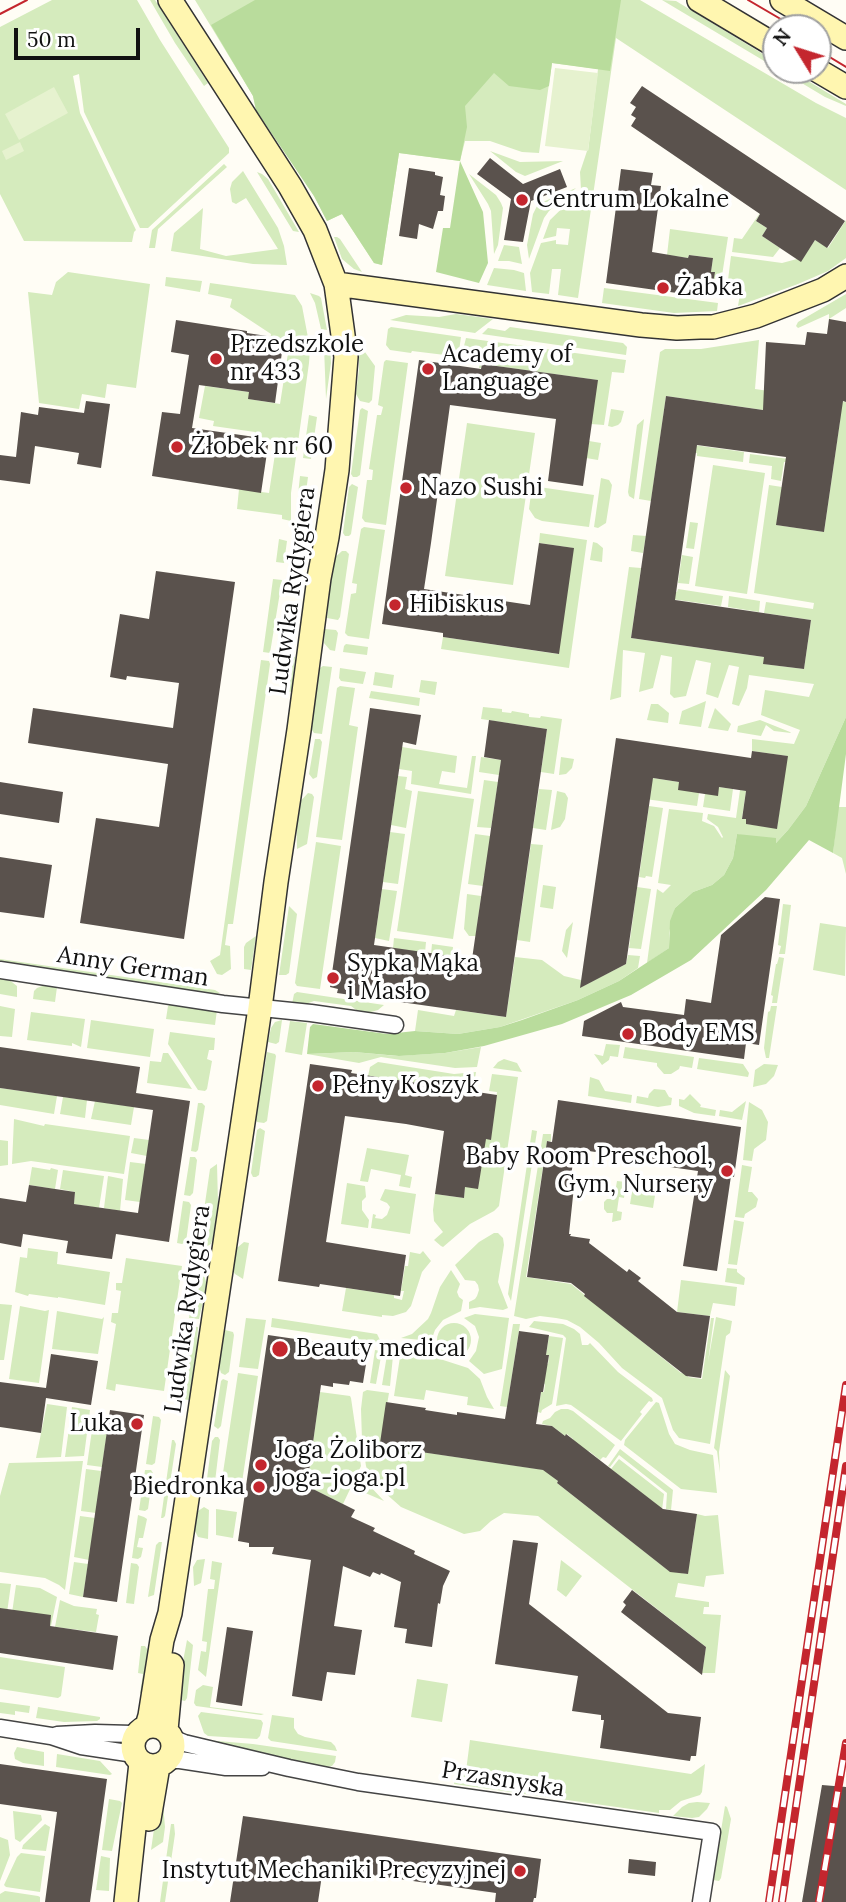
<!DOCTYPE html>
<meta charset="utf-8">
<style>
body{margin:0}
#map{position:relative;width:846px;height:1902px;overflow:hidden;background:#fffdf5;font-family:Lora,serif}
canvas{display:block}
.north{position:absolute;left:762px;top:14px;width:70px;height:70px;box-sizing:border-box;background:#fff;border:2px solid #a0a0a0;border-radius:50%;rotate:308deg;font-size:19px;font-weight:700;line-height:28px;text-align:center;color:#111}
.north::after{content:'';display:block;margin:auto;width:24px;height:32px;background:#c4262e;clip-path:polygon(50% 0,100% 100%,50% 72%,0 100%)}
.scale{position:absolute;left:14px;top:28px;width:126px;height:32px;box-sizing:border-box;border:4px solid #111;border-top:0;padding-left:9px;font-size:21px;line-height:24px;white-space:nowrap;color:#111;-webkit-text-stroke:5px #fff;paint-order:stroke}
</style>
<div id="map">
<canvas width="846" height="1902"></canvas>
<div class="north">N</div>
<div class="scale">50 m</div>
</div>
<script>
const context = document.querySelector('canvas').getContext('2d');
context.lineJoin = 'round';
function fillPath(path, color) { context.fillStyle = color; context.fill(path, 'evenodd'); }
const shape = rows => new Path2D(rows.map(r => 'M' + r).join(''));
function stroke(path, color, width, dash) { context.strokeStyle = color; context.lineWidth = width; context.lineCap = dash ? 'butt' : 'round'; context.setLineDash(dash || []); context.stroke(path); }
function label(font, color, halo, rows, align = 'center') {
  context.font = font + ' Lora,serif'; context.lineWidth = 7; context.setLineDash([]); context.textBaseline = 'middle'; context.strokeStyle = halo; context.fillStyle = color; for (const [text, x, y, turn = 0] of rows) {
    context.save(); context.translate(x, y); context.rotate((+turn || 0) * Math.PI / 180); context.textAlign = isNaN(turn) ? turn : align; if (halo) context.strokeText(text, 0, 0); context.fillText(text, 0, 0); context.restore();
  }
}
const green = shape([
 [52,0,137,0,160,40,229,148,229,153,148,228,140,228,84,112,79,74,73,76,80,113,136,230,134,232,132,242,24,241,0,194,0,27],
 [150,0,155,0,208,83,204,86,175,43],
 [195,0,640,0,816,103,846,118,846,190,616,38,578,298,558,295,561,269,552,269,549,294,532,292,530,273,541,243,556,240,556,244,568,245,570,229,557,228,556,236,543,239,550,220,581,190,580,172,587,151,588,151,598,69,552,63,539,153,522,152,490,141,465,141,460,161,399,153,382,265,374,263,342,214,327,221,314,196,256,110,253,96],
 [662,0,676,1,776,62,776,68],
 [780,70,790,70,846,104,846,106,825,97],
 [490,151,520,162,563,161,525,176,516,172],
 [224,164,227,167,158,229,155,248,149,248,152,230],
 [243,171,278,228,284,246,287,265,253,264,171,251,174,233,203,208,200,249,226,256,278,249,246,198,236,204,232,202,230,189,232,182],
 [257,172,262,174,268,179,299,232,293,231],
 [469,174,496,195,501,203,503,208,498,245,494,254,491,211,488,204],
 [576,188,549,211,544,218,529,259,527,245,533,214,538,204],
 [762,210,756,221,767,228,762,236,780,248,773,257,732,252,734,238,742,239],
 [846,220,846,258,828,271,798,284,738,306,742,282,728,280,731,256,782,263,797,259,801,261,815,240,828,248],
 [670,229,728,237,719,295,713,294,717,280,714,279,714,272,711,272,713,258,689,255,688,258,667,255],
 [334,237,337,237,340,239,362,272,354,269,342,259],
 [504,245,519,247,522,264,509,261,498,261],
 [494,268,514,270,524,273,526,291,487,285],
 [68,272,150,284,136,388,107,384,105,398,82,394,79,409,39,403,28,292,52,295,56,282],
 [166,277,202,281,200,292,165,286],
 [210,283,295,295,302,306,310,348,309,363,291,493,291,521,282,519,282,515,237,509,239,489,269,493,277,441,254,437,255,432,213,426,214,421,199,418,205,386,249,392,249,399,280,404,288,353,269,350,271,334,230,307,232,299,208,294],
 [604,288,718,303,717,311,674,313,602,303],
 [310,293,319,296,321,298,327,330,321,329,315,303],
 [846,294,846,308,829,319,829,314,798,328,796,326,798,322],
 [456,314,493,319,475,333,390,320,406,315,439,317],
 [391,327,461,337,459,351,446,350,445,355,412,351,411,353,390,350,386,345,388,329],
 [510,327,623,343,627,347,626,355,482,334,488,328,505,331],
 [466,338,626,360,624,373,612,372,604,425,591,424,597,380,482,364,481,368,479,368,481,353,463,350],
 [759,340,755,389,846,402,846,717,806,806,788,830,775,844,737,834,733,858,724,875,712,885,693,892,675,908,669,933,669,948,647,963,657,889,663,893,671,885,658,883,669,809,703,813,702,821,714,826,722,838,723,837,718,827,707,819,708,814,736,818,740,790,746,791,742,818,746,819,746,824,777,828,787,756,752,751,752,739,794,744,800,730,761,715,765,690,809,697,814,684,749,675,747,688,739,706,732,704,739,667,729,665,718,698,706,694,711,663,696,660,686,696,674,698,670,694,672,657,661,655,653,688,639,692,645,653,623,650,621,697,610,700,629,567,641,568,631,638,764,657,764,664,804,669,811,620,764,613,766,602,813,609,814,603,754,593,769,485,782,487,777,525,824,532,840,421,666,396,651,501,639,499,660,352,665,349,701,349],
 [330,344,331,363,326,399,324,347],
 [359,345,360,345,375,366,372,400,369,403,360,401,356,394,359,369],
 [386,360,408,363,386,525,365,522,362,518,367,480,372,480,373,470,369,469,377,415,381,415,383,407,378,405,384,362],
 [362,408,368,411,360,475,357,477,353,477,351,474,360,410],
 [611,409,624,411,621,422,618,425,612,427,608,426],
 [309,415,317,417,311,459,303,458],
 [644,419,634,499,629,496,628,492,637,425],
 [467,423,535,433,513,585,445,576],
 [589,441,601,443,598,460,586,458],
 [694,445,744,452,743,462,697,456,697,453,693,453],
 [750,454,789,459,788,462,784,462,781,481,771,479,772,466,749,463],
 [713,465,765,473,747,594,695,586],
 [300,476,308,477,305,499,298,519,298,495],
 [601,478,609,480,612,485,606,523,598,528,594,527],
 [352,484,358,487,351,534,349,536,345,536,343,533,349,487],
 [532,486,594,495,589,527,542,521,535,518,529,509],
 [690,522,698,523,694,549,686,548],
 [364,527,385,530,369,639,348,636,345,633,351,594,356,593,357,584,352,583,361,529],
 [540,533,587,540,569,668,441,649,443,637,558,654,573,548,539,543],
 [633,535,646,536,643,553,631,551],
 [279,539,287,541,284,563,276,562],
 [593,542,597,543,603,548,602,562,590,560],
 [342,551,346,551,349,554,340,617,338,620,327,618,331,561],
 [682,555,693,557,689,584,678,583],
 [273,579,282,580,270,653,263,652],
 [678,589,723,596,721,606,671,599,673,591,677,592],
 [729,596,760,601,759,612,728,607],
 [325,629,336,630,338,633,335,651,330,650,324,643],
 [346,644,368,647,367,655,343,652,344,646],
 [290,656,295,657,292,692,282,691,282,688,285,670],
 [261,660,269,661,270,664,233,924,228,924,225,945,230,946,231,969,222,975,217,974,210,961,220,955],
 [323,666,332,667,322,734,314,733,308,724,316,674,318,671,317,670],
 [340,668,366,672,363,684,341,681,339,678],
 [375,672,394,675,392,688,373,685],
 [421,680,437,682,435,695,419,692],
 [340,686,355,688,349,725,358,727,342,840,316,837,337,688],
 [371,691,420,698,419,706,369,698],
 [706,701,701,727,679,724,682,711],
 [651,704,658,704,669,713,668,723,647,720],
 [483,707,502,709,502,712,511,713,512,711,529,714,529,717,540,718,541,716,562,719,554,774,541,772,547,729,481,719],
 [715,708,731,724,728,731,708,728],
 [760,720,790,732,791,733,774,731,766,725,761,736,737,732,738,726],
 [315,739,320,739,322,742,317,777,313,779,309,774],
 [402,747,457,756,455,773,442,771,439,784,467,788,472,756,476,756,471,794,411,784,412,771,399,769],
 [481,757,501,760,499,775,479,772],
 [561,757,574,759,572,768,566,774,559,775],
 [398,776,407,777,405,789,412,791,406,828,391,825],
 [653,778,679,782,699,793,697,806,645,799],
 [484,780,498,782,491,828,477,827],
 [719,787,733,789,730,811,703,807,705,794],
 [539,789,552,790,546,830,533,828],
 [418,791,474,799,453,939,397,931],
 [557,791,565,793,568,798,565,819,560,827,551,830],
 [308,793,312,794,314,797,307,844,297,849,296,806],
 [649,806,663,808,652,877,646,876,645,878,639,877],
 [838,807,846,807,846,874,842,858,833,853],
 [390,832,405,834,398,884,383,882],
 [475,834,490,836,489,875,484,875,483,886,468,884],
 [316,842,341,846,320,989,297,986,295,983],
 [531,844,543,845,530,942,517,940],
 [543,885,556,887,553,909,540,907],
 [637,887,651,889,641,949,629,948],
 [382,889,397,891,389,941,375,938],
 [467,894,481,896,476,936,469,936,464,929],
 [783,904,791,905,785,954,779,954,781,946,778,945],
 [289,906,297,914,289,973,286,975,279,975],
 [573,922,567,958,562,951,566,930],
 [820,923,846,927,845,976,813,970],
 [256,936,251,970,244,969,244,947,246,943],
 [394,938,426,942,425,953,393,948],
 [432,944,453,947,452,957,431,954],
 [628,955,640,956,638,968,619,981,578,1000,500,1027,458,1034,415,1031,418,1010,454,1016,456,1010,506,1017,515,957,542,960,564,976,581,980,581,987,626,964],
 [779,957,784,958,777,1003,772,1003,773,996,771,995,776,964,777,964],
 [0,959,215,990,220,993,214,995,0,963],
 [0,978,8,979,17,986,17,997,0,994],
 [45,985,57,987,55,1002,33,999,34,991,37,988],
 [297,992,384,1005,378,1010,364,1014,359,1012,351,1006,314,1001,303,1005,292,1004,294,994],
 [171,1004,217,1010,215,1025,166,1019,168,1006],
 [0,1006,15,1009,12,1037,0,1036],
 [771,1006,777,1006,769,1058,766,1058,764,1048,768,1012,770,1011],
 [31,1012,85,1019,81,1047,72,1043,72,1046,27,1040],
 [91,1020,154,1029,150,1057,87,1048],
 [282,1020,279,1042,276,1044,268,1042,271,1028,275,1022],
 [290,1021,307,1023,302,1055,285,1052],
 [170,1032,215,1038,214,1050,209,1050,207,1059,212,1061,207,1089,205,1091,198,1090,168,1044],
 [606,1044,620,1045,618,1057,610,1056,609,1060,602,1065,594,1054,603,1056],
 [481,1047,477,1067,455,1068,381,1057,359,1063,307,1054,354,1052,397,1056,445,1053],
 [625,1047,694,1057,692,1068,680,1066,679,1069,671,1074,664,1074,657,1066,657,1063,623,1058],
 [267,1052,275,1054,276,1056,267,1121,264,1123,257,1122,252,1113,264,1072],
 [163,1053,168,1053,192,1089,147,1083,150,1061,161,1062],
 [699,1058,743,1064,749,1073,748,1077,697,1069],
 [504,1059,517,1063,522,1072,493,1068,498,1062],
 [378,1062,454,1074,476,1072,473,1091,368,1076,370,1067],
 [764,1064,778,1065,774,1076,766,1084,753,1087,755,1070],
 [492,1074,518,1077,499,1206,494,1211,470,1224,443,1247,441,1246,434,1240,443,1232,434,1221,433,1210,435,1194,464,1198,465,1187,491,1100,496,1100,497,1092,489,1091],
 [590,1077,599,1080,605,1091,632,1095,631,1103,588,1096],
 [0,1088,57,1096,54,1114,0,1105],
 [654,1089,665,1090,669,1097,672,1098,671,1105,658,1107,636,1103,637,1096,648,1098,649,1094],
 [690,1094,701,1105,700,1107,716,1110,715,1116,694,1113,679,1106,679,1099,684,1100],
 [63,1097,87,1100,85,1118,60,1114],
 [95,1101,134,1107,131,1125,91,1119],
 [746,1101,742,1120,719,1116,720,1110,732,1112],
 [749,1102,762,1110,768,1122,766,1140,754,1149,752,1161,743,1160],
 [198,1103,202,1103,205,1106,198,1150,196,1152,191,1151],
 [14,1119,44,1126,45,1124,130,1136,124,1174,31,1161,12,1164],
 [260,1128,265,1131,259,1175,256,1177,253,1177,251,1173,257,1130],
 [532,1130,537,1131,511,1301,508,1294],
 [543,1134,551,1134,551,1141,547,1141,526,1277,571,1284,681,1373,688,1374,688,1377,702,1379,711,1318,714,1318,708,1362,716,1317,732,1321,730,1333,726,1336,710,1444,679,1438,673,1430,662,1398,622,1368,599,1343,580,1327,567,1320,556,1318,540,1316,526,1319,514,1316],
 [134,1138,149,1140,147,1156,131,1153],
 [0,1140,8,1141,8,1165,0,1166],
 [367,1148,409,1155,405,1175,412,1177,410,1188,399,1186,401,1175,371,1169,368,1182,360,1181],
 [190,1157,195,1157,197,1160,193,1193,190,1196,184,1195],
 [130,1162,146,1164,140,1202,125,1200],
 [217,1164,218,1203,213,1238,211,1244,198,1251,210,1169],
 [742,1165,752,1167,748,1192,752,1192,758,1199,756,1207,745,1214,744,1218,735,1217],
 [32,1167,50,1170,51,1168,58,1170,55,1189,29,1185],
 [63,1170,104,1176,99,1208,74,1204,75,1192,60,1189],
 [108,1176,123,1179,120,1211,104,1208],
 [617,1181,626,1182,624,1198,619,1197,617,1211,622,1212,621,1220,612,1222,613,1213,607,1213,604,1209,604,1202,607,1199,614,1199],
 [347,1183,365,1186,366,1197,362,1201,362,1210,369,1220,368,1228,341,1224],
 [633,1186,656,1189,653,1208,630,1204],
 [385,1189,416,1194,410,1234,371,1228,373,1214,376,1215,375,1218,382,1219,387,1215,390,1207,387,1203,380,1200],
 [183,1201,189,1202,191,1205,186,1242,182,1244,177,1243],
 [734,1220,744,1222,737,1265,728,1264],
 [494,1233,498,1233,503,1238,504,1245,498,1282,508,1308,503,1310,480,1307,469,1309,469,1302,475,1299,477,1296,479,1290,478,1285,475,1281,465,1280,455,1265,479,1242],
 [244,1242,249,1243,243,1279,235,1274,230,1266,232,1252],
 [28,1248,58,1252,57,1264,110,1272,105,1305,58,1297,58,1298,29,1294,28,1296,15,1292,20,1257,27,1258],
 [423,1251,431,1261,422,1272,411,1306,406,1312,393,1316,382,1315,382,1317,342,1311,346,1288,394,1295,394,1298,402,1300,404,1291,401,1291,405,1266,408,1266,410,1252,420,1254],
 [126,1258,182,1266,164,1391,116,1384,115,1391,106,1389,116,1324,111,1322,112,1313,118,1313,121,1291,116,1290,116,1283,122,1283],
 [196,1268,204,1276,207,1284,199,1319,189,1318,191,1306,196,1307,199,1285,194,1284],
 [727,1268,737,1269,737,1272,745,1278,744,1285,725,1282],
 [451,1270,460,1284,457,1292,459,1297,463,1300,461,1311,443,1320,435,1330,431,1341,401,1338,412,1334,428,1319,431,1313,440,1287],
 [681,1280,737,1287,735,1306,713,1303,710,1316,677,1312],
 [0,1304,12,1305,4,1360,0,1360],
 [20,1306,45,1311,49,1310,39,1383,9,1379],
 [57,1311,102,1319,104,1317,98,1354,52,1349],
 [475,1314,509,1318,502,1369,484,1374,469,1361,476,1351,479,1337,475,1326,464,1318],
 [246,1318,266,1320,258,1369,239,1367],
 [272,1318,377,1334,380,1340,380,1343,271,1327],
 [534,1321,563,1324,574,1329,580,1334,582,1345,588,1345,590,1343,618,1372,652,1398,653,1401,651,1402,649,1401,640,1412,642,1414,621,1441,571,1405,566,1404,556,1406,566,1338,563,1335,529,1327],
 '437 1340a17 17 0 1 1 34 0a17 17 0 1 1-34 0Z',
 [513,1324,520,1324,507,1407,500,1406],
 [188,1326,198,1327,196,1363,190,1400,178,1399],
 [225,1330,233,1332,234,1335,229,1372,225,1375,221,1373,218,1362],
 [549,1336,563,1338,552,1404,542,1410,541,1413,538,1412,541,1392,544,1392,545,1384,542,1383,545,1364,548,1364,549,1356,546,1355],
 [402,1344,433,1348,440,1359,468,1368,480,1379,487,1397,494,1409,467,1405,468,1397,426,1390,424,1400,394,1396],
 [375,1350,382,1351,376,1384,370,1383],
 [387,1355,393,1356,390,1386,382,1385],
 [725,1370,730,1376,719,1452,720,1473,717,1451,714,1448],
 [238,1373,258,1376,241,1489,221,1486],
 [223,1379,228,1381,221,1426,218,1429,214,1426,221,1381],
 [367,1390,389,1393,380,1446,381,1443,414,1448,415,1451,545,1470,558,1481,557,1483,669,1571,688,1574,687,1561,690,1561,697,1514,705,1516,718,1515,724,1574,706,1576,704,1587,678,1583,675,1597,709,1602,709,1607,704,1607,703,1614,721,1615,715,1673,702,1673,706,1647,538,1516,504,1513,491,1521,480,1531,464,1534,401,1507,376,1485,369,1474,366,1466,362,1440,361,1409,363,1392],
 [320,1392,350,1396,351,1398,361,1466,343,1504,307,1486],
 [656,1402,659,1403,669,1434,675,1444,690,1450,713,1455,717,1493,681,1489,624,1445,625,1440],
 [47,1404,67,1407,61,1457,36,1458],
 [72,1407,90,1410,84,1456,65,1457],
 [561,1409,568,1409,573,1411,615,1445,606,1458,603,1457,600,1460,589,1451,587,1453,572,1441,573,1439,567,1434,565,1436,552,1426,542,1424,543,1421,550,1418,555,1412],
 [153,1416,159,1417,161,1420,155,1463,152,1465,146,1464],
 [93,1423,108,1425,102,1467,87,1465],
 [215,1437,218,1437,220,1440,214,1490,210,1493,208,1493,206,1486,212,1441],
 [172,1440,174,1440,176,1444,165,1516,163,1518,161,1518],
 [620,1449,673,1490,671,1510,666,1509,667,1493,619,1455,610,1467,608,1466],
 [619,1459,664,1494,662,1510,656,1504,611,1469],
 [83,1461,65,1590,59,1585,45,1578,0,1572,0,1496,9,1463],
 [86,1469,101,1471,96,1513,81,1511],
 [145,1470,151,1470,153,1473,148,1509,145,1511,139,1510],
 [363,1474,368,1484,384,1501,356,1489],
 [204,1507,209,1510,208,1539,198,1537,194,1529,195,1513],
 [216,1509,237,1512,233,1538,216,1535],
 [138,1515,144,1517,147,1519,143,1538,139,1538,137,1547,143,1548,141,1557,138,1559,132,1558],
 [80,1516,95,1518,89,1560,74,1557],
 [159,1542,162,1542,154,1595,148,1597,156,1545],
 [205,1559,201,1583,194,1586,193,1567,197,1560],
 [561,1560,582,1576,566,1597,557,1590],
 [212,1561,222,1563,206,1677,198,1670,201,1651,206,1652,207,1642,202,1641,208,1589,214,1589,215,1580,210,1579],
 [74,1562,88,1564,83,1597,69,1594],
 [131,1563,137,1564,139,1567,134,1604,126,1603],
 [0,1583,11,1584,6,1620,5,1609,0,1608],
 [16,1585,40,1588,57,1597,51,1626,11,1620],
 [60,1600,74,1606,97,1609,96,1614,99,1615,96,1632,55,1627],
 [187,1640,193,1645,187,1698,185,1701,176,1699],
 [141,1646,145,1646,153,1658,147,1696,140,1693,143,1674,138,1673],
 [0,1657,65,1667,61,1696,58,1698,0,1689],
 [417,1679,448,1684,442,1722,411,1717],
 [203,1685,213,1687,210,1707,264,1714,261,1715,196,1706,194,1703,196,1690],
 [0,1702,30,1706,29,1713,15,1711,15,1715,0,1713],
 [38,1707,100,1717,100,1719,97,1721,64,1722,36,1718],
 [201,1712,261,1720,263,1723,260,1736,257,1739,208,1736,204,1733,198,1716],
 [272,1715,294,1718,294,1728,298,1734,305,1737,331,1742,335,1746,337,1751,271,1741,268,1738],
 [206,1740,253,1744,336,1756,335,1762,332,1766,326,1767,281,1760],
 [470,1740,691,1774,705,1764,702,1792,700,1795,681,1801,670,1810,659,1810,659,1813,454,1784,455,1780,466,1771],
 [17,1747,44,1752,44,1766,23,1763,15,1759,14,1753],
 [57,1754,100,1761,112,1774,110,1775,56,1767],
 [109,1799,120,1801,122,1803,112,1851,102,1850],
 [158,1801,163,1804,165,1827,163,1842,151,1850],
 [697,1802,710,1803,707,1809,699,1817,692,1818,673,1816,682,1807,689,1803],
 [725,1806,727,1807,731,1819,721,1878,719,1881,713,1880],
 [13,1811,41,1815,42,1820,20,1842,15,1839],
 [45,1824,50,1827,46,1851,22,1849,23,1845],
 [171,1824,174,1824,175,1834,165,1902,160,1902],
 [0,1837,8,1840,10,1855,0,1881],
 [21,1853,45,1856,40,1892,6,1887,4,1885,17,1857],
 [101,1856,110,1858,109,1891,96,1890],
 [5,1891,38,1896,40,1897,40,1902,0,1902,0,1894]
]);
const forest = shape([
 [255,0,621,0,610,71,552,63,549,86,540,90,509,86,494,73,465,106,467,127,460,161,483,212,488,263,479,283,436,272,443,228,450,228,460,161,399,153,382,265,374,263,342,214,327,221,314,196,256,110,253,96,211,25],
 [846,717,846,754,833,853,809,840,766,890,691,960,631,995,562,1024,484,1046,445,1053,399,1056,354,1052,307,1054,310,1027,313,1024,387,1034,415,1031,458,1034,500,1027,522,1020,578,1000,619,981,669,948,670,921,675,908,693,892,712,885,724,875,733,858,737,834,776,838,776,843,788,830,806,806]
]);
const pitch = shape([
 [555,68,598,73,588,151,545,146],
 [54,87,68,113,19,140,5,114],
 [20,142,24,151,6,160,2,151]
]);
const building = shape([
 [642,86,845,221,827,248,815,240,801,262,762,236,767,228,756,221,760,214,631,126,636,118,631,115,636,107,630,103],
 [490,158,523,184,560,169,567,187,531,201,523,242,504,240,511,199,477,174],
 [409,168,435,172,435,175,443,177,440,195,445,196,443,211,438,211,433,229,419,224,417,239,399,236],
 [621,169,653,173,651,185,661,186,652,252,688,258,689,255,713,258,711,272,715,272,712,290,701,288,701,292,677,289,677,293,606,283],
 [829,319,846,322,846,402,843,401,824,532,776,525,786,457,697,445,675,600,811,620,804,669,763,664,764,657,631,638,666,396,763,410,766,342,805,345,807,332,827,334],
 [176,320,247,331,247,333,267,336,264,350,282,352,275,403,248,399,249,392,199,385,192,428,269,439,261,493,152,476,162,412,180,414,189,355,171,352],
 [419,360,481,369,482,364,598,380,583,486,548,481,556,419,450,405,431,543,424,589,530,605,539,543,574,548,559,654,443,637,443,633,382,624],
 [86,401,110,404,101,468,77,464,79,453,35,446,30,484,0,480,0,455,16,457,21,412,38,415,39,407,84,413],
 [156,571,235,582,184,939,80,923,96,818,159,827,168,764,28,743,33,708,173,728,179,683,127,676,126,680,110,677,120,614,149,619],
 [370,708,421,715,416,745,403,742,374,945,472,959,501,760,484,757,489,720,547,729,506,1017,337,993,338,989,330,987],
 [616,738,751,758,752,751,788,756,777,829,746,824,746,819,742,819,746,791,719,787,718,796,678,790,679,782,653,778,626,964,580,988],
 [0,782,63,792,59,823,0,814],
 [0,857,52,865,44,918,0,912],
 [765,897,780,899,759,1045,746,1043,744,1059,582,1036,584,1021,621,1002,623,1007,684,1015,686,999,711,1003,721,935],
 [0,1047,140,1067,136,1093,190,1101,169,1242,116,1234,112,1259,66,1253,68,1241,23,1234,21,1247,0,1243,0,1198,26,1202,29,1185,75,1192,74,1204,138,1213,153,1110,0,1088],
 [310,1064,352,1070,351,1073,497,1095,491,1140,486,1139,478,1189,465,1187,464,1198,435,1194,444,1131,406,1124,345,1116,326,1242,406,1255,400,1296,320,1284,319,1287,278,1281],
 [558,1100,741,1127,734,1177,731,1176,717,1271,683,1266,698,1171,670,1167,671,1163,575,1149,571,1176,575,1177,569,1234,571,1234,570,1236,590,1239,589,1243,627,1272,629,1269,641,1278,638,1281,677,1312,710,1316,701,1378,686,1376,584,1296,585,1294,571,1283,527,1277,547,1141,552,1142],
 [519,1331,549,1335,546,1355,549,1355,543,1392,541,1392,536,1424,552,1426,565,1436,566,1434,663,1509,697,1514,688,1574,670,1572,557,1483,558,1481,543,1470,414,1451,414,1448,380,1443,386,1402,426,1408,425,1410,457,1415,457,1412,505,1419],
 [268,1335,364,1349,363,1358,367,1358,363,1383,350,1381,349,1385,333,1383,333,1387,321,1385,307,1486,355,1510,351,1517,375,1528,373,1531,415,1551,414,1554,450,1571,443,1586,440,1604,438,1603,432,1647,405,1643,407,1629,394,1627,401,1582,381,1573,380,1575,373,1572,370,1577,343,1566,334,1626,362,1630,355,1675,327,1672,322,1701,292,1696,311,1560,272,1554,274,1547,249,1547,249,1543,238,1541],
 [51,1354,98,1361,91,1405,46,1398,41,1433,0,1427,0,1382,46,1388],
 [110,1410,144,1415,117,1602,83,1597],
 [513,1540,538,1543,529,1604,668,1713,701,1717,696,1756,691,1756,690,1761,600,1748,604,1720,601,1720,601,1715,572,1711,578,1676,495,1664],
 [632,1590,706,1647,702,1675,621,1612,626,1605,623,1602],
 [0,1608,51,1615,50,1626,118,1636,113,1670,0,1653],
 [227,1627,253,1631,242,1706,216,1702],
 [0,1764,107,1779,90,1902,45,1902,57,1812,0,1804],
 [822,1785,846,1787,846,1902,802,1902],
 [243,1816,541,1859,536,1898,534,1898,533,1902,495,1902,496,1893,323,1868,318,1902,230,1902],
 [629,1859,656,1862,655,1876,628,1873]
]);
const street = shape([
 [0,970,223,1004,311,1013,395,1025],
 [0,1728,51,1736,81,1746,134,1754],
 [57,1735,95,1733,132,1734,137,1732],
 [172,1738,184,1743,289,1768,358,1782,712,1832,701,1902],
 [167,1760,180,1760,226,1767,262,1767]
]);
const secondary = shape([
 [699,0,776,46],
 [782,0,846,38],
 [817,70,846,87],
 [336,284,641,325,677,328,700,327,713,327,756,316,823,290,846,276],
 '133 1746a20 20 0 1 1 40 0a20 20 0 1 1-40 0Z',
 [147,1726,150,1716,162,1640,170,1613,260,1008,276,882,299,730,319,578,327,537,337,470,346,357,336,284,315,230,290,186,170,0],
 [166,1730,172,1665],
 [149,1819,158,1766],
 [126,1902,141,1763]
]);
const tram = shape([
 [748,0,796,28],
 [0,14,27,0],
 [818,50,846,67]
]);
const rail = shape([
 [769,1902,846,1385],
 [782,1902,846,1466],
 [819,1902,846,1743]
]);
const markers = [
 [522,200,7,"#c4262e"],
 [663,288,7,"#c4262e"],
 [216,359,7,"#c4262e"],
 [428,369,7,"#c4262e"],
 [177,447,7,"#c4262e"],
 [406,488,7,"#c4262e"],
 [395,605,7,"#c4262e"],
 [333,978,7,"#c4262e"],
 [628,1034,7,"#c4262e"],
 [318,1086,7,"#c4262e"],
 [727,1171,7,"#c4262e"],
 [280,1349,9,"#c4262e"],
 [137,1424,7,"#c4262e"],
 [261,1465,7,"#c4262e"],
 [259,1487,7,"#c4262e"],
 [520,1871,7,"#c4262e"]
];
const poiNames = [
 ["Centrum Lokalne",536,200],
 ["Żabka",677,288],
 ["Przedszkole",230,345],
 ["nr 433",230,373],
 ["Academy of",442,355],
 ["Language",442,383],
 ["Żłobek nr 60",191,447],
 ["Nazo Sushi",420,488],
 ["Hibiskus",409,605],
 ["Sypka Mąka",347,964],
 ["i Masło",347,992],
 ["Body EMS",642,1034],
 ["Pełny Koszyk",332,1086],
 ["Baby Room Preschool,",713,1157,"right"],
 ["Gym, Nursery",713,1185,"right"],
 ["Beauty medical",296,1349],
 ["Luka",123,1424,"right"],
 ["Joga Żoliborz",275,1451],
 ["joga-joga.pl",275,1479],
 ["Biedronka",245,1487,"right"],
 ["Instytut Mechaniki Precyzyjnej",506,1871,"right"]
];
const streetNames = [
 ["Ludwika Rydygiera",293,591,-82],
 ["Anny German",133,967,9],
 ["Ludwika Rydygiera",188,1309,-82],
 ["Przasnyska",503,1780,9]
];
fillPath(green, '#d5ebbd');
fillPath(forest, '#b9dc9c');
fillPath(pitch, '#e6f2cf');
fillPath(building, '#5a524d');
stroke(street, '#444', 19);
stroke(secondary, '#333', 26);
stroke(street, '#fff', 16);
stroke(secondary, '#fff6b0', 23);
stroke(tram, '#c4262e', 2);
stroke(rail, '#c4262e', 8);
stroke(rail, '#fff', 5, [16]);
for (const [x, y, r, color] of markers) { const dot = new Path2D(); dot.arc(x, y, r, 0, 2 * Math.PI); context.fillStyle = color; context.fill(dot); stroke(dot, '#fff', 2.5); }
label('24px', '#111', '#fff', poiNames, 'left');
label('24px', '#111', '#fff', streetNames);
</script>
